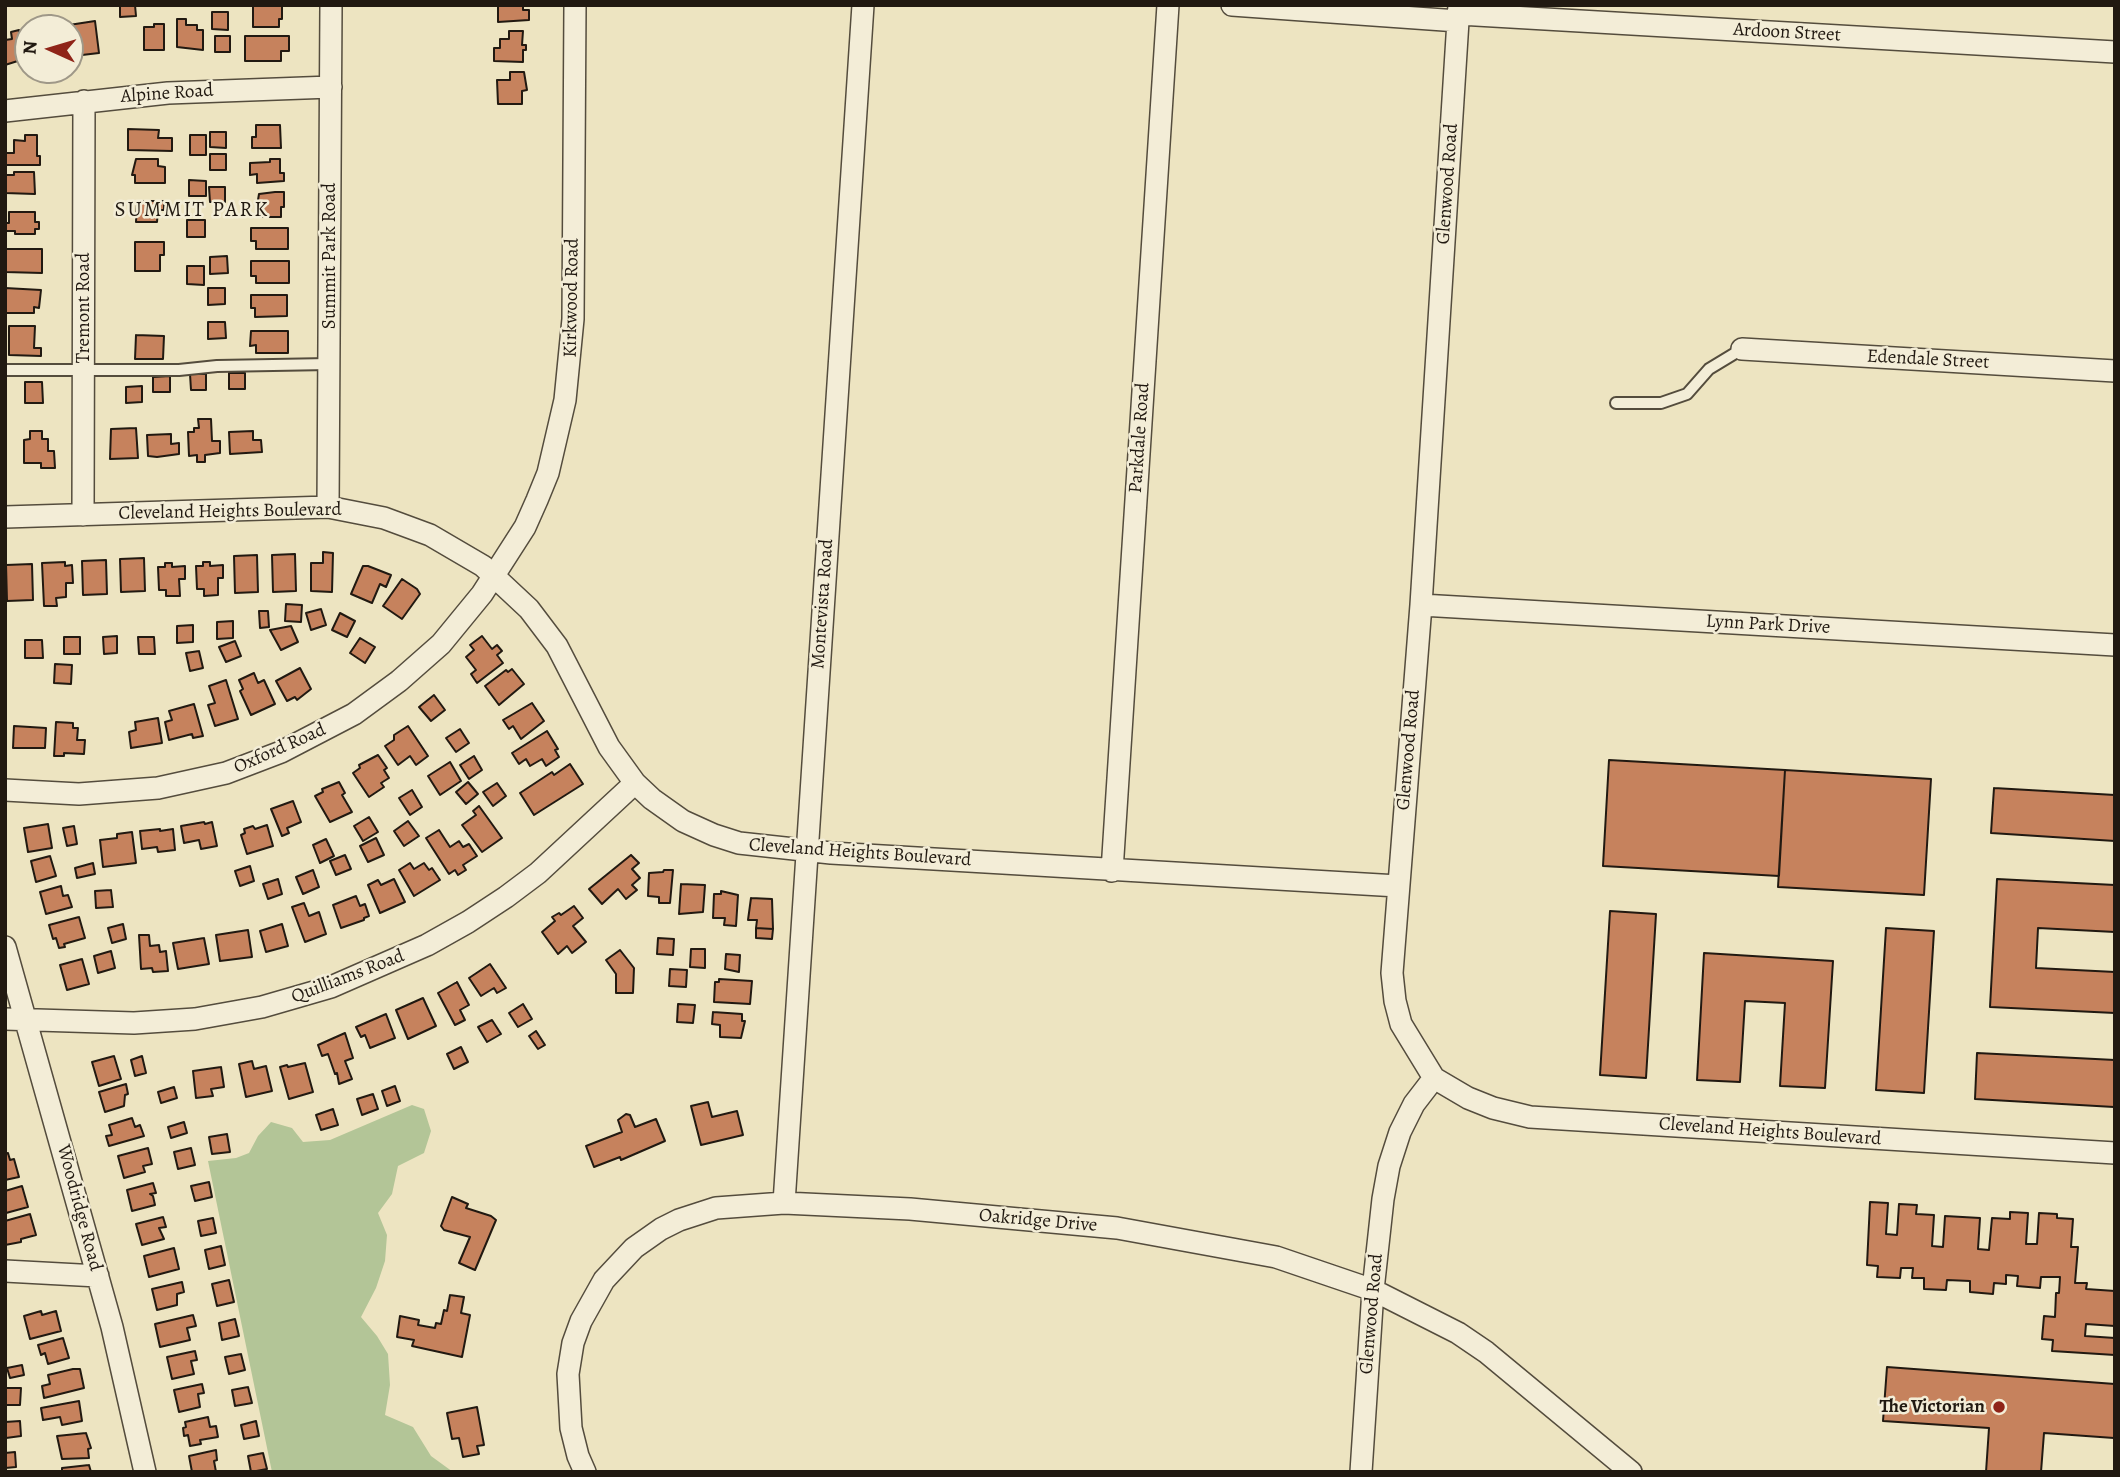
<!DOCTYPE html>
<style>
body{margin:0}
#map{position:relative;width:2120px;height:1477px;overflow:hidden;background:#ede4c1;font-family:Alegreya,serif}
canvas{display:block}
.frame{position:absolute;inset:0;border:7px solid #211911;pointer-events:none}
.north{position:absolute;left:14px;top:14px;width:70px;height:70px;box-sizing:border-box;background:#f3edd7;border:2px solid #9f9888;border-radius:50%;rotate:274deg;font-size:19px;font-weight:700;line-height:28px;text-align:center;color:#211911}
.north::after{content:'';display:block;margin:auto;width:24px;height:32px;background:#8f2418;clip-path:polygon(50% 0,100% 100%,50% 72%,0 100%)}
</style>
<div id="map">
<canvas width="2120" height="1477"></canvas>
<div class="frame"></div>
<div class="north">N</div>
</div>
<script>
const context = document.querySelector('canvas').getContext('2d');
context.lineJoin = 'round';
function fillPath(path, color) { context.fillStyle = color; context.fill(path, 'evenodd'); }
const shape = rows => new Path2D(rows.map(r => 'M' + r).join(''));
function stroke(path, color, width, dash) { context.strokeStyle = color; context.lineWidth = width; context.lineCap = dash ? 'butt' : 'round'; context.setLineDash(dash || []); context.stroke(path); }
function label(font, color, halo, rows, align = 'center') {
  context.font = font + ' Alegreya,serif'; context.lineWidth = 5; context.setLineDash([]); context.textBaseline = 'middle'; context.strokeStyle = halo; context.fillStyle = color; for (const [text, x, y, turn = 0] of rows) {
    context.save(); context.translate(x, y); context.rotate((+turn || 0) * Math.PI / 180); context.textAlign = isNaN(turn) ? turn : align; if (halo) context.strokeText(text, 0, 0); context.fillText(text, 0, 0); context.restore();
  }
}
const green = shape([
 [412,1105,424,1109,431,1131,424,1153,398,1166,392,1194,378,1213,387,1235,385,1261,376,1288,361,1317,377,1336,388,1354,390,1385,385,1415,413,1427,431,1456,453,1472,272,1472,208,1161,236,1158,249,1153,258,1136,271,1122,292,1128,303,1142,330,1140]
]);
const building = shape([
 [120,5,135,5,136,16,120,17,120,5],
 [253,5,282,5,282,19,279,19,279,27,253,27,253,5],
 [498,5,523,5,523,10,529,10,529,20,498,22,498,5],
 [212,12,228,12,228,30,212,29,212,12],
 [177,19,186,19,186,25,197,25,197,30,203,30,203,50,177,47,177,19],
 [95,21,99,53,82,55,82,51,73,52,69,25,95,21],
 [154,24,164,24,164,50,144,50,144,27,154,27,154,24],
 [19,30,24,59,5,65,5,40,12,39,11,32,19,30],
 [509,31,523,31,522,45,526,45,526,50,523,50,523,62,494,61,494,48,500,48,500,39,509,39,509,31],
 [215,36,230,36,230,52,215,52,215,36],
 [245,36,289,36,289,51,281,51,281,61,245,61,245,36],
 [510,72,524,72,527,90,522,91,522,104,498,104,497,80,510,80,510,72],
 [256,125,280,125,281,148,252,148,252,137,256,137,256,125],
 [128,129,159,130,158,138,172,138,172,151,128,150,128,129],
 [210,132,226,132,226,148,210,147,210,132],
 [25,135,37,135,37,156,40,156,40,165,5,165,5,153,14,153,14,140,25,141,25,135],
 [190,135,206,135,206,155,190,155,190,135],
 [210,154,226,154,226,170,210,170,210,154],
 [136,159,158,159,158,166,165,167,165,183,135,183,135,175,132,175,136,159],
 [270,159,280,159,280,173,284,173,284,181,257,183,257,174,250,175,250,163,270,162,270,159],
 [14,172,34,172,35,194,5,193,5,175,14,175,14,172],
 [189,180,206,181,206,196,189,196,189,180],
 [209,187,225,187,225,202,210,202,209,187],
 [275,192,284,192,284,207,281,207,281,217,259,217,259,212,256,212,259,194,275,192],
 [137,201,164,201,164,210,158,210,157,222,136,222,137,201],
 [9,212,35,212,35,222,39,222,39,229,35,229,35,234,15,234,15,231,5,231,5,223,9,223,9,212],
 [187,220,205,220,205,237,187,237,187,220],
 [251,228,288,228,288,249,256,249,256,241,251,241,251,228],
 [135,242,164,242,164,255,160,255,160,271,135,271,135,242],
 [5,249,42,249,42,273,5,272,5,249],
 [227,256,228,273,210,274,210,257,227,256],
 [251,261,289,261,289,283,256,283,256,276,251,276,251,261],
 [187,266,204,266,204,285,187,284,187,266],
 [5,288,41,290,39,308,34,307,34,313,5,313,5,288],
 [208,288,225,288,225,304,208,305,208,288],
 [251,295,287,295,287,316,255,317,255,308,251,308,251,295],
 [208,322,225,322,226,338,208,339,208,322],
 [9,326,35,326,34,348,41,348,41,356,9,355,9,326],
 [251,331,288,331,288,353,256,353,256,345,250,346,251,331],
 [136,335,164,336,163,359,135,359,136,335],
 [229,373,245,373,245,389,229,389,229,373],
 [190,374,206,374,206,390,191,390,190,374],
 [170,376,170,392,153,392,153,377,170,376],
 [25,382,42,382,43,403,25,403,25,382],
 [142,386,142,402,126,403,126,387,142,386],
 [198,419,211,419,212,441,220,441,220,453,205,455,205,462,197,462,197,455,189,456,188,432,194,432,194,428,199,428,198,419],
 [136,428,138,458,110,459,111,429,136,428],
 [30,431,42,431,42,439,48,439,48,451,54,451,55,468,41,468,41,463,24,463,24,440,30,439,30,431],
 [253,431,253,440,261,440,262,452,230,454,229,432,253,431],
 [171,434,171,444,179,443,179,454,157,457,148,456,147,435,171,434],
 [323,552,333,553,332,592,311,591,311,563,323,563,323,552],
 [295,554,296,591,273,592,272,555,295,554],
 [257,555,258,592,235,593,234,556,257,555],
 [144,558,145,591,121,592,120,559,144,558],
 [106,560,107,594,83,595,82,561,106,560],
 [65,562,65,566,72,565,73,583,66,583,66,597,56,598,57,606,44,606,42,563,65,562],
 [203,562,210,562,210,566,223,565,223,578,218,578,218,595,204,596,204,589,197,589,196,566,203,566,203,562],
 [165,563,172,563,172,567,185,566,185,579,179,579,180,596,166,596,166,590,159,590,158,567,165,567,165,563],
 [32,564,33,600,7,601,6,565,32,564],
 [363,566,368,566,391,575,386,587,380,584,372,603,351,594,363,566],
 [402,579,417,589,420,594,402,619,383,606,402,579],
 [286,604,302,605,301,622,285,621,286,604],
 [321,609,326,625,311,630,306,613,321,609],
 [259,611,268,611,269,627,260,628,259,611],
 [340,613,355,621,347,637,332,630,340,613],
 [233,621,233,638,217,639,217,622,233,621],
 [193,625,193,642,177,643,177,626,193,625],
 [291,626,298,642,281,650,270,630,291,626],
 [117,636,117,653,104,654,103,637,117,636],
 [482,636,492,649,497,645,502,651,497,655,503,663,477,683,471,674,476,670,466,657,474,650,470,645,482,636],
 [64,637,80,637,80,654,64,654,64,637],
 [138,637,154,637,155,654,139,654,138,637],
 [360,638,375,647,365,663,350,653,360,638],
 [25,640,42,640,43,658,25,658,25,640],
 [235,641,241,656,226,662,219,647,235,641],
 [199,651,203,668,190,671,186,653,199,651],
 [55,664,72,665,71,684,54,683,55,664],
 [300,668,311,689,297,700,295,697,287,701,276,681,300,668],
 [512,669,524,684,499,705,485,686,506,670,508,672,512,669],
 [254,673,258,683,264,680,275,704,251,715,240,691,243,689,239,680,254,673],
 [226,680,238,719,215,726,208,705,215,703,209,686,226,680],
 [434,695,445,710,431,721,419,707,434,695],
 [532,703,544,721,521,739,513,726,509,729,503,720,532,703],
 [194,704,203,736,193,738,192,734,169,740,165,722,172,720,169,711,194,704],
 [158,718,162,743,131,748,129,732,136,730,135,722,158,718],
 [56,722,73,723,73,728,78,728,77,740,85,740,84,754,64,753,64,756,54,756,56,722],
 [14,726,46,728,45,748,13,748,14,726],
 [408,726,428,756,416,765,410,756,398,765,385,746,394,740,394,735,408,726],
 [460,729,469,743,456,752,446,738,460,729],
 [547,731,558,749,555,750,559,757,546,766,542,759,530,766,526,759,519,764,512,753,547,731],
 [378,755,387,768,384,770,389,778,381,783,384,787,369,797,353,773,360,768,359,765,378,755],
 [474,756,482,770,469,779,460,765,474,756],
 [1609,760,1785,770,1779,876,1603,866,1609,760],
 [450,762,461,781,440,795,428,776,450,762],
 [570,764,583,784,534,815,520,793,552,772,554,775,570,764],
 [1785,770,1931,779,1924,895,1778,887,1785,770],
 [339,782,345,793,342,795,352,812,330,822,315,796,323,792,322,789,339,782],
 [468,782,478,794,466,804,456,792,468,782],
 [497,783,506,796,493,806,483,792,497,783],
 [1994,788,2115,795,2115,841,1991,833,1994,788],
 [412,790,422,807,410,815,399,798,412,790],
 [293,801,301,822,287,828,289,833,282,836,271,809,293,801],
 [479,806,502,838,482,852,462,825,476,815,473,811,479,806],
 [369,817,378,832,363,841,354,826,369,817],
 [408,821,419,836,404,846,394,831,408,821],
 [204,822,205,824,212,822,217,846,201,849,199,840,184,843,181,826,204,822],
 [48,824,52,848,28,852,24,828,48,824],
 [267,825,273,846,247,854,241,835,245,833,244,829,253,826,255,829,267,825],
 [74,826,77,844,67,846,63,828,74,826],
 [160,829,160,831,173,829,175,850,158,852,157,847,142,849,140,831,160,829],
 [439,830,450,847,459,841,463,847,469,844,477,856,463,865,466,870,458,875,455,870,449,874,426,838,439,830],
 [132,832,136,863,103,867,100,840,117,838,117,834,132,832],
 [376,838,384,855,368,862,360,846,376,838],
 [326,839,334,856,320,863,313,845,326,839],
 [345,855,351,869,336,875,330,861,345,855],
 [631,855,639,863,632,869,640,878,632,885,637,890,626,899,618,889,602,904,589,889,631,855],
 [50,856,56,876,36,882,31,861,50,856],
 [93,863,95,874,77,878,75,868,93,863],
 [410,863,414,869,424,863,429,870,432,868,440,880,414,896,399,870,410,863],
 [250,866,254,881,240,886,235,871,250,866],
 [313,870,319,887,303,894,296,877,313,870],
 [664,870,673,870,670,903,659,903,659,897,648,896,649,873,663,872,664,870],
 [278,879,282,894,268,899,263,884,278,879],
 [394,879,405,902,380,913,368,885,378,880,381,885,394,879],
 [1997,879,2115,885,2115,932,2038,928,2036,968,2115,972,2115,1013,1990,1007,1997,879],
 [681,884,705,885,703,912,679,914,681,884],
 [61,886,63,896,68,895,72,907,46,914,40,892,61,886],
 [111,890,113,907,96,908,95,891,111,890],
 [721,891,738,895,736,926,724,925,725,918,713,918,714,894,721,894,721,891],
 [356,896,360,906,365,904,369,916,364,918,364,920,341,928,333,905,356,896],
 [751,898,772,899,773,929,756,928,757,920,748,920,751,898],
 [304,903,309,916,319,912,326,934,305,942,292,907,304,903],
 [574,906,583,918,573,926,586,942,572,953,567,946,558,954,542,932,555,921,552,917,559,913,561,915,574,906],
 [1610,911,1656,914,1646,1078,1600,1075,1610,911],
 [79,917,85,938,64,944,65,947,59,948,56,938,53,939,49,925,79,917],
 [123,924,126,939,112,943,108,928,123,924],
 [282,924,288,946,266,952,260,931,282,924],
 [756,928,773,929,772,939,756,938,756,928],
 [1886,928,1934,931,1924,1093,1876,1090,1886,928],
 [248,930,252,957,220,961,216,935,248,930],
 [139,935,149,935,150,946,159,945,160,952,166,951,168,971,153,972,152,968,141,969,139,935],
 [204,938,209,964,178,969,173,943,204,938],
 [658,938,674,939,673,955,657,954,658,938],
 [691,949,705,949,705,968,690,967,691,949],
 [620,950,634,968,633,993,616,993,616,974,606,960,620,950],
 [111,951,115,968,98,973,94,956,111,951],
 [1704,953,1833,961,1825,1088,1780,1086,1785,1003,1745,1001,1740,1082,1697,1080,1704,953],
 [726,954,740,955,739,972,725,969,726,954],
 [82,959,89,984,67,990,60,965,82,959],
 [490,964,506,988,497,993,494,988,481,996,469,978,490,964],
 [670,969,687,970,686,987,669,986,670,969],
 [719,979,752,981,750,1004,714,1002,715,982,719,982,719,979],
 [457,982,469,1005,460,1010,465,1020,455,1025,438,993,457,982],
 [423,998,436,1026,408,1039,396,1010,423,998],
 [523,1004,532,1019,518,1027,509,1013,523,1004],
 [678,1004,695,1005,693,1023,677,1022,678,1004],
 [713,1012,742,1014,742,1021,745,1021,741,1038,720,1037,720,1025,712,1024,713,1012],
 [386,1014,395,1038,370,1048,365,1035,361,1037,356,1027,386,1014],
 [492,1020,501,1034,487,1042,478,1027,492,1020],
 [536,1031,545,1045,538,1049,529,1036,536,1031],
 [345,1033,353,1058,345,1061,352,1079,339,1084,337,1073,335,1074,328,1054,322,1056,318,1045,345,1033],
 [461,1047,468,1062,454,1069,447,1054,461,1047],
 [1977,1053,2115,1060,2114,1107,1975,1099,1977,1053],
 [114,1056,121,1079,99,1086,92,1062,114,1056],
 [142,1056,146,1073,135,1076,131,1060,142,1056],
 [252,1061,254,1069,266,1066,272,1091,246,1097,239,1064,252,1061],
 [305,1063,313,1092,289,1099,280,1067,287,1065,288,1067,305,1063],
 [221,1067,224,1087,211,1089,213,1096,196,1098,193,1071,221,1067],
 [126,1084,128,1094,125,1095,124,1106,105,1112,99,1092,126,1084],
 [395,1086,400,1101,387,1106,382,1091,395,1086],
 [174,1087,177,1098,161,1103,158,1092,174,1087],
 [373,1094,378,1109,362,1115,357,1099,373,1094],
 [708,1102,712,1117,737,1111,743,1135,701,1145,691,1106,708,1102],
 [333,1109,338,1125,321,1130,316,1115,333,1109],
 [626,1114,630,1115,635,1127,656,1119,665,1141,621,1160,620,1157,594,1167,586,1146,622,1132,618,1120,626,1114],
 [132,1118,135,1127,140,1125,144,1136,109,1146,106,1136,112,1135,109,1125,132,1118],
 [184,1122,187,1133,171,1138,168,1127,184,1122],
 [227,1134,230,1152,212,1154,209,1137,227,1134],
 [148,1148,152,1164,143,1166,145,1172,124,1178,118,1156,148,1148],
 [191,1148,195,1165,178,1169,174,1152,191,1148],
 [8,1153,10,1160,14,1159,19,1177,5,1180,5,1154,8,1153],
 [209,1182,212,1197,195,1201,191,1186,209,1182],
 [153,1183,156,1193,150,1194,153,1196,155,1205,132,1211,127,1190,153,1183],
 [22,1186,28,1207,6,1213,5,1191,22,1186],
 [452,1197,468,1204,466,1208,491,1216,496,1220,475,1270,459,1263,470,1237,444,1230,441,1226,452,1197],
 [1870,1202,1888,1203,1886,1234,1897,1235,1899,1204,1917,1205,1916,1214,1934,1215,1932,1246,1943,1247,1945,1216,1980,1218,1978,1249,1989,1250,1992,1218,2010,1219,2010,1212,2028,1213,2026,1244,2037,1244,2039,1213,2057,1214,2057,1218,2073,1219,2071,1247,2078,1247,2075,1283,2087,1283,2086,1289,2115,1291,2115,1326,2086,1324,2085,1336,2115,1338,2115,1355,2052,1351,2053,1340,2042,1339,2044,1316,2055,1317,2056,1293,2059,1293,2060,1277,2041,1277,2040,1288,2017,1286,2018,1276,2006,1275,2006,1284,1994,1283,1993,1294,1970,1292,1970,1281,1947,1280,1946,1290,1924,1289,1924,1278,1912,1278,1913,1268,1901,1268,1900,1278,1877,1277,1878,1266,1867,1265,1870,1202],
 [30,1214,36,1235,21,1239,21,1242,5,1245,5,1221,30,1214],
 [163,1217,166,1227,159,1228,164,1239,142,1245,136,1224,163,1217],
 [213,1218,216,1233,201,1236,198,1221,213,1218],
 [221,1246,225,1265,209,1269,205,1250,221,1246],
 [174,1248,179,1269,149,1277,144,1256,174,1248],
 [229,1280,234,1302,217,1306,212,1284,229,1280],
 [182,1282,184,1292,177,1294,177,1305,157,1310,152,1289,182,1282],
 [450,1295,464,1297,461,1313,470,1315,462,1357,412,1346,414,1340,397,1337,400,1316,419,1320,418,1325,435,1328,436,1323,441,1324,444,1310,447,1311,450,1295],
 [41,1311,42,1315,56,1311,61,1331,30,1339,24,1316,41,1311],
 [193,1315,196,1326,187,1328,190,1340,160,1347,155,1324,193,1315],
 [235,1319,239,1336,222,1340,219,1323,235,1319],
 [63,1338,69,1358,48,1364,45,1353,41,1355,38,1345,63,1338],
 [195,1351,197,1360,191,1361,194,1374,172,1379,167,1357,195,1351],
 [241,1354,245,1370,229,1374,225,1357,241,1354],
 [22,1365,24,1375,10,1378,7,1368,22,1365],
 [1887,1367,2115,1384,2114,1438,2044,1433,2041,1472,1986,1472,1989,1428,1883,1421,1887,1367],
 [73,1369,80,1369,84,1388,44,1398,42,1386,50,1384,48,1375,73,1369],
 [202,1384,204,1393,198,1394,200,1407,179,1412,174,1390,202,1384],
 [248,1387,252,1403,235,1406,232,1390,248,1387],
 [5,1388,21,1388,20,1405,5,1405,5,1388],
 [79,1401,82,1421,62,1425,60,1417,43,1420,41,1408,79,1401],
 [477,1407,484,1445,477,1446,479,1454,463,1457,459,1438,452,1439,447,1413,477,1407],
 [208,1417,210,1427,216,1426,218,1437,200,1440,201,1444,190,1446,188,1435,184,1436,183,1428,186,1427,185,1422,208,1417],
 [20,1421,21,1436,6,1438,5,1422,20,1421],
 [256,1421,259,1436,244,1439,241,1425,256,1421],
 [86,1433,91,1448,88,1449,89,1458,62,1459,57,1436,86,1433],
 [216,1450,217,1460,214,1461,216,1472,192,1472,189,1456,216,1450],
 [15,1452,16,1467,5,1468,5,1453,15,1452],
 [263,1453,267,1469,251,1472,248,1456,263,1453],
 [89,1465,91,1472,59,1472,62,1471,62,1468,89,1465]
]);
const lane = shape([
 [5,370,179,370,217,366,329,364],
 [1616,403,1661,403,1687,394,1709,369,1742,349]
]);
const street = shape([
 [1232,5,1458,21],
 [1459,14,2115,52],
 [5,111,168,93,331,87],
 [1742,349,2115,371],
 [328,507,331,5],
 [83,515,84,101],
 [5,517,328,507,384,518,430,535,483,566,529,609,557,646,609,747,635,783,652,799,683,821,714,835,739,843,831,853,1398,886],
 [1421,605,2115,645],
 [5,790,79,794,158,788,226,773,281,752,354,714,399,681,441,644,482,594,525,527,537,500,548,473,565,400,573,319,575,5],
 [1112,871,1168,5],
 [5,947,112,1327,145,1472],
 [5,1019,134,1023,195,1019,262,1007,331,987,427,945,468,922,506,897,538,873,635,783],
 [1434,1078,1468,1098,1493,1108,1530,1117,2115,1153],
 [784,1203,863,5],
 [5,1271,98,1276],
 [585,1472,578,1456,571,1428,568,1374,573,1343,581,1321,604,1280,634,1248,661,1229,679,1220,716,1208,784,1203,910,1209,1117,1228,1276,1257,1373,1290,1458,1333,1486,1352,1631,1472],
 [1361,1472,1373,1290,1383,1199,1389,1166,1400,1132,1414,1104,1434,1078,1401,1024,1395,1001,1392,973,1421,605,1459,5]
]);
const markers = [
 [1999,1407,7,"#8f2418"]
];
const streetNames = [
 ["Ardoon Street",1787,33,3],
 ["Alpine Road",167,94,-4],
 ["Glenwood Road",1448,184,-86],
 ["Summit Park Road",330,256,-90],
 ["Kirkwood Road",572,298,-89],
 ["Tremont Road",84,308,-90],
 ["Edendale Street",1928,360,3],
 ["Parkdale Road",1140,438,-86],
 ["Cleveland Heights Boulevard",230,512,-1],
 ["Montevista Road",823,604,-86],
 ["Lynn Park Drive",1768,625,3],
 ["Oxford Road",280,749,-24],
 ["Glenwood Road",1409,750,-85],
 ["Cleveland Heights Boulevard",860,853,4],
 ["Quilliams Road",348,977,-21],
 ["Cleveland Heights Boulevard",1770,1132,4],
 ["Woodridge Road",79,1208,75],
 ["Oakridge Drive",1038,1221,5],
 ["Glenwood Road",1372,1314,-85]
];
const poiNames = [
 ["The Victorian",1985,1407]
];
const neighbourhoodNames = [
 ["SUMMIT PARK",192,211]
];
fillPath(green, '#b3c597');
fillPath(building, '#c6825d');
stroke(building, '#211911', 2);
stroke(lane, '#544c3d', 14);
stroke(street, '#544c3d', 24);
stroke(lane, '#f3edd7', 10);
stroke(street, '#f3edd7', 21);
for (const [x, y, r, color] of markers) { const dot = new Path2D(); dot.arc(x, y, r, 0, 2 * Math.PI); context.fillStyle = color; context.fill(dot); stroke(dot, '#f3edd7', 2.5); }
label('19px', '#211911', '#f3edd7', streetNames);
label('bold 19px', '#211911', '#f3edd7', poiNames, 'right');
context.letterSpacing = '2px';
label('21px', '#211911', '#f3edd7', neighbourhoodNames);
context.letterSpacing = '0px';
</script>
